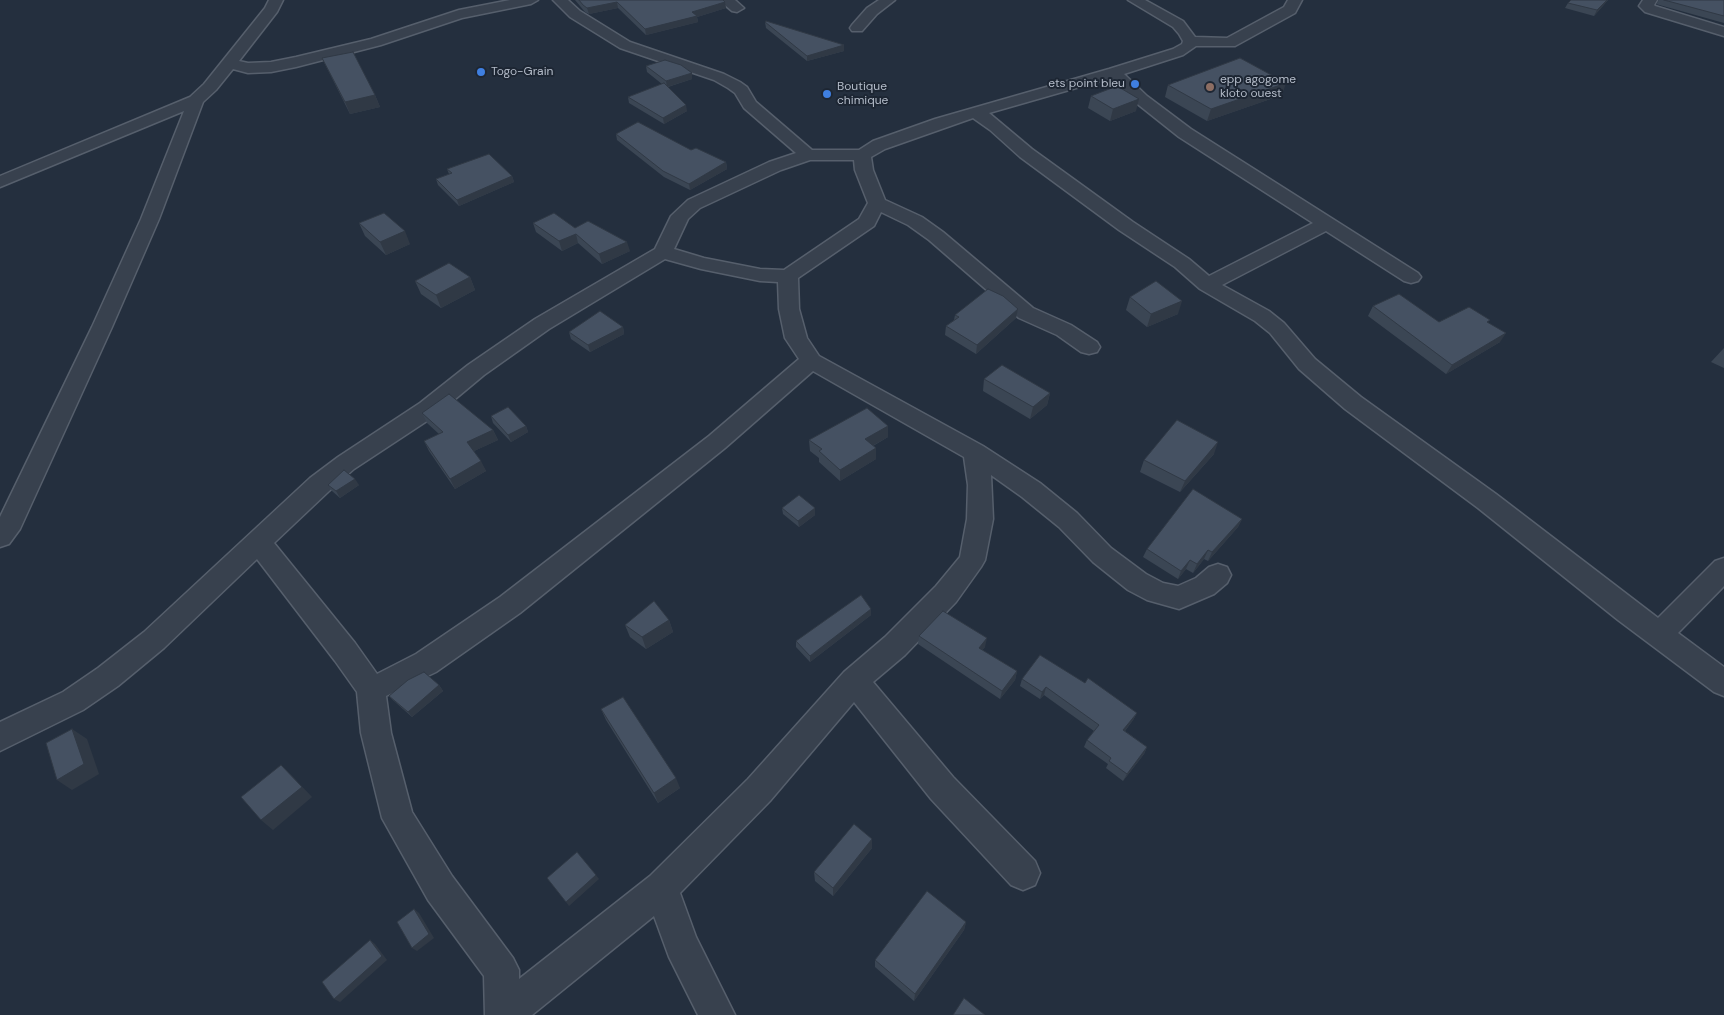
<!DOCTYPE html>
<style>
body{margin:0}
canvas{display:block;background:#242f3e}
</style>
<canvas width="1724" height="1015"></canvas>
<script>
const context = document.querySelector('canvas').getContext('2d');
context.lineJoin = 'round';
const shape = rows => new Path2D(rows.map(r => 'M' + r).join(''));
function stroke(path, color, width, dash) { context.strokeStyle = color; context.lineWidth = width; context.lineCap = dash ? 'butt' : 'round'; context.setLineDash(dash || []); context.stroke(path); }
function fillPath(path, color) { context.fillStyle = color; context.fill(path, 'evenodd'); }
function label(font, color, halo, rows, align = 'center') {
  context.font = font + ' "DM Sans",sans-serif'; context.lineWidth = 4; context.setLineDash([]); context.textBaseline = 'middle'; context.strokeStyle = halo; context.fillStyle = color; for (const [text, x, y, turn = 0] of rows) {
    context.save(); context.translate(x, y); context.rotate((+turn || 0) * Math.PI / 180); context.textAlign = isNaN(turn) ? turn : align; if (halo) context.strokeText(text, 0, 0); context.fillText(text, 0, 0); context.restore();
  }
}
const minor = shape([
 [269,0,283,0,277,12,239,61,248,63,271,62,296,57,371,39,459,10,510,0,538,0,531,4,462,18,381,45,296,67,271,72,248,73,233,69,216,90,203,102,159,219,112,327,20,529,9,544,0,547,0,517,92,327,141,219,184,111,0,187,0,176,190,97,204,84,265,8,269,0],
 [553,0,568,0,580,11,630,42,724,74,740,82,747,87,756,102,812,150,859,150,873,141,935,119,1109,69,1173,49,1182,44,1183,41,1179,34,1173,27,1128,0,1145,0,1183,21,1195,37,1227,38,1284,7,1288,0,1302,0,1295,13,1235,46,1196,46,1183,55,1124,74,1147,96,1191,129,1418,273,1421,277,1418,281,1411,283,1404,281,1326,231,1222,285,1269,311,1284,323,1315,359,1361,397,1496,494,1658,618,1715,561,1724,558,1724,586,1678,633,1724,667,1724,696,1714,692,1618,620,1478,508,1345,409,1299,369,1270,333,1255,321,1200,289,1175,267,1119,230,1020,157,990,130,973,118,885,149,871,157,873,170,885,200,922,217,943,232,1033,308,1071,325,1097,342,1100,347,1097,352,1089,354,1081,352,1057,335,1019,318,929,240,908,225,881,212,874,226,798,278,799,309,807,338,819,356,983,446,1040,483,1077,513,1111,548,1146,574,1163,583,1178,586,1196,578,1209,567,1218,564,1227,567,1231,575,1227,583,1214,594,1179,609,1147,600,1128,590,1093,562,1059,527,1022,497,991,475,993,519,985,560,981,567,956,602,905,655,873,682,953,777,1035,861,1040,873,1035,885,1023,890,1011,885,931,799,854,702,770,801,680,893,696,937,735,1015,698,1015,669,957,654,916,532,1015,485,1015,484,976,428,900,382,818,361,733,357,692,335,661,257,559,164,648,118,686,83,710,0,751,0,722,63,692,98,668,144,632,310,478,338,457,420,403,468,365,535,319,655,249,671,216,688,200,769,162,796,153,744,108,735,93,728,88,714,80,620,48,570,17,553,0],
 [1111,78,1135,102,1179,137,1313,223,1209,276,1189,259,1133,222,1032,149,989,113,1111,78],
 [810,160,854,160,855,170,868,203,859,219,784,270,760,269,704,258,674,249,688,219,700,208,781,170,810,160],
 [665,259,701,269,760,281,778,282,779,309,785,338,799,359,709,436,500,597,416,654,377,674,355,643,274,543,328,492,354,469,436,415,484,375,549,329,665,259],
 [813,371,964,457,968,485,967,519,960,557,936,586,885,637,844,672,748,779,650,876,519,979,519,970,513,958,452,876,412,812,391,733,386,696,436,672,520,613,725,448,813,371],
 [719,0,735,0,744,8,737,12,732,11,719,0],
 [879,0,895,0,877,14,862,31,852,31,850,28,852,25,867,8,879,0],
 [1643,0,1657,0,1654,5,1655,6,1724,27,1724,36,1645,12,1639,6,1643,0]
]);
const wall = shape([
 [575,0,723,0,726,8,697,17,698,22,646,35,618,8,589,14,585,12],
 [1608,0,1594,16,1565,8,1568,3],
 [1659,0,1724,0,1724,23,1656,4],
 [765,22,844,45,844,51,807,61,766,28],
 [322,58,375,95,380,107,350,114],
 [646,66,692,73,692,79,668,87,687,111,664,124,629,103,628,97,662,84,647,72],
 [1168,85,1282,95,1207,121,1165,97],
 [1091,96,1136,111,1110,121,1088,108],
 [616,134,691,150,726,162,727,169,690,190,664,177,617,140],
 [447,169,512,176,514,182,459,206,438,185,436,179,449,174],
 [359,223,410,244,386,255,365,236],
 [533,223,575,228,630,251,602,264,578,243,562,251,536,232],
 [470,277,475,290,441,308,421,294,415,281],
 [1130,297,1178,314,1147,327,1126,310],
 [1373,306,1439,322,1489,323,1500,342,1446,374,1368,316],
 [1018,309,1016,318,976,354,945,335,946,326,954,320,955,315],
 [623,327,624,334,590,352,571,339,569,332],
 [1724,348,1724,368,1711,362],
 [984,379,1050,393,1047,405,1030,419,983,391],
 [422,413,493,430,498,440,474,451,486,471,455,489,429,451,424,441,439,434,427,423],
 [491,416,526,426,528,432,511,442,493,423],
 [888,426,888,437,873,446,876,459,840,481,819,462,819,458,810,451,809,440],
 [1214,454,1180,492,1140,472,1144,460],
 [328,485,359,485,340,498,332,491],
 [782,508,815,508,815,515,799,527,783,514],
 [1242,519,1238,527,1208,561,1204,559,1193,573,1186,569,1178,579,1143,557,1147,549],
 [871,609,871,615,810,662,796,647,796,641],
 [669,620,673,632,646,649,630,637,625,625],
 [919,636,985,647,982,650,1017,671,1015,680,1000,699,918,644],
 [1022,679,1085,683,1137,713,1133,720,1125,731,1147,747,1144,754,1123,781,1106,768,1108,764,1084,747,1087,740,1094,731,1044,695,1040,699,1020,686],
 [439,685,443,691,412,717,394,701,389,696],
 [601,709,680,788,658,803,606,720],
 [872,839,872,848,833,896,815,881,814,872],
 [966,922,964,930,914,1001,875,967,875,960]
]);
const shadedWall = shape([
 [1607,0,1608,0,1594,16,1597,10],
 [617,2,618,8,589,14,587,8],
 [725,2,726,8,697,17,698,22,646,35,645,29,692,12],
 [844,45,844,51,807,61,807,56],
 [692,73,692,79,667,87,666,81],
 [1286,83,1282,95,1207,121,1211,109],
 [375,95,380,107,350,114,345,102],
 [1139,99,1136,111,1110,121,1113,109],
 [686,105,687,111,664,124,663,118],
 [726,162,727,169,690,190,689,184],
 [512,176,514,182,459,206,457,200],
 [405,231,410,244,386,255,380,242],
 [576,234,578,243,562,251,559,241],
 [627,242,630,251,602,264,599,254],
 [470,277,475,290,441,308,436,295],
 [1182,301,1178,314,1147,327,1151,314],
 [1018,309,1016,318,976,354,977,345],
 [623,327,624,334,590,352,588,345],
 [1506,333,1500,342,1446,374,1452,365],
 [1050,393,1047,405,1030,419,1033,407],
 [526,426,528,432,511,442,508,435],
 [888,426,888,437,865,450,865,439],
 [493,430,498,440,472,452,467,442],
 [1218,442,1214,454,1180,492,1185,481],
 [876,448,876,459,840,481,840,470],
 [481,461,486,471,455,489,450,479],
 [355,479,359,485,340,498,336,491],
 [815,508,815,515,799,527,798,521],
 [1242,519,1238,527,1208,561,1212,552],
 [1208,550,1204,559,1193,573,1197,564],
 [1190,560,1186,569,1178,579,1181,571],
 [871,609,871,615,810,662,810,656],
 [669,620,673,632,646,649,642,637],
 [987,638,985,647,977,656,979,648],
 [1017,671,1015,680,1000,699,1002,691],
 [439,685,443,691,412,717,408,712],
 [1046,687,1044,695,1040,699,1042,692],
 [1137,713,1133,720,1120,737,1123,730],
 [72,729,87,739,99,774,72,790,57,780],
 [1147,747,1144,754,1123,781,1127,774],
 [281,765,292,776,312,797,273,830,261,820],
 [676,778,680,788,658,803,654,793],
 [872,839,872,848,833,896,833,888],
 [596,875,599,879,569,906,566,902],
 [414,909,419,913,434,938,417,951,412,948],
 [966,922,964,930,914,1001,915,994],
 [370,940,375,944,387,960,340,1002,334,999]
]);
const building = shape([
 [579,0,723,0,725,2,692,12,697,16,645,29,617,2,587,8,583,5,579,0],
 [1571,0,1607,0,1597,10,1568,3,1571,0],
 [1664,0,1724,0,1724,16,1664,0],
 [766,21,844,45,807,56,765,22,766,21],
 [353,52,375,95,345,102,322,58,353,52],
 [1240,58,1286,83,1211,109,1168,85,1240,58],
 [665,60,681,65,692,73,666,81,646,66,665,60],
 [664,83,686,105,663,118,628,97,664,83],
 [1117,86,1139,99,1113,109,1091,96,1117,86],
 [638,122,691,150,696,148,726,162,689,184,663,171,616,134,638,122],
 [489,154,512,176,457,200,436,179,452,173,447,169,489,154],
 [384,213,405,231,380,242,359,223,384,213],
 [554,213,575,228,588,221,627,242,599,254,576,234,559,241,533,223,554,213],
 [449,263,470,277,436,295,415,281,449,263],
 [1156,281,1182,301,1151,314,1130,297,1156,281],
 [988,289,1003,296,1018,309,977,345,946,326,959,317,955,315,988,289],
 [1399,294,1439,322,1469,307,1490,320,1487,322,1506,333,1452,365,1373,306,1399,294],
 [600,311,623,327,588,345,569,332,600,311],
 [1002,365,1050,393,1033,407,984,379,1002,365],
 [449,394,493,430,467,442,481,461,450,479,424,441,443,432,422,413,449,394],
 [508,407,526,426,508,435,491,416,508,407],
 [867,408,888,426,865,439,876,448,840,470,819,451,822,449,809,440,867,408],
 [1177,420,1218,442,1185,481,1144,460,1177,420],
 [344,470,355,479,336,491,328,485,344,470],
 [1193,489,1242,519,1212,552,1208,550,1197,564,1190,560,1181,571,1147,549,1193,489],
 [799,495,815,508,798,521,782,508,799,495],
 [861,595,871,609,810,656,796,641,861,595],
 [654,601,669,620,642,637,625,625,654,601],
 [943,611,987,638,979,648,1017,671,1002,691,919,636,943,611],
 [1040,655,1085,683,1088,678,1137,713,1123,730,1147,747,1127,774,1109,761,1111,758,1087,740,1099,725,1046,687,1042,692,1022,679,1040,655],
 [424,672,439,685,408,712,389,696,408,680,424,672],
 [623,697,676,778,654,793,601,709,623,697],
 [72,729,84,764,57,780,46,743,72,729],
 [281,765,302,787,261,820,241,797,281,765],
 [854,824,872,839,833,888,814,872,854,824],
 [577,852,596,875,566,902,547,878,577,852],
 [927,891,966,922,915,994,875,960,927,891],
 [414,909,429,934,412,948,397,922,414,909],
 [370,940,382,956,334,999,322,982,370,940],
 [964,998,985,1015,953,1015,964,998]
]);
const markers = [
 [481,72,5,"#3f7fe0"],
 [1135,84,5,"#3f7fe0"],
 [1210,87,5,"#8d6e63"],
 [827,94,5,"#3f7fe0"]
];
const farPoinames = [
 ["Togo-Grain",491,72],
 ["epp agogome",1220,80],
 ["kloto ouest",1220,94],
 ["ets point bleu",1125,84,"right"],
 ["Boutique",837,87],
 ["chimique",837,101]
];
stroke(minor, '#565f6c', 3);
fillPath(minor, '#38414e');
fillPath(wall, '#3b4654');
fillPath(shadedWall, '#303945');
fillPath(building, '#455162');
stroke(building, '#303945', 1);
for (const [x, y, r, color] of markers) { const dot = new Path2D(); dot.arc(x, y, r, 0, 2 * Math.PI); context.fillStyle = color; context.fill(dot); stroke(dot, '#1d2633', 2); }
label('12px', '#b4bcc9', '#1d2633', farPoinames, 'left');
</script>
